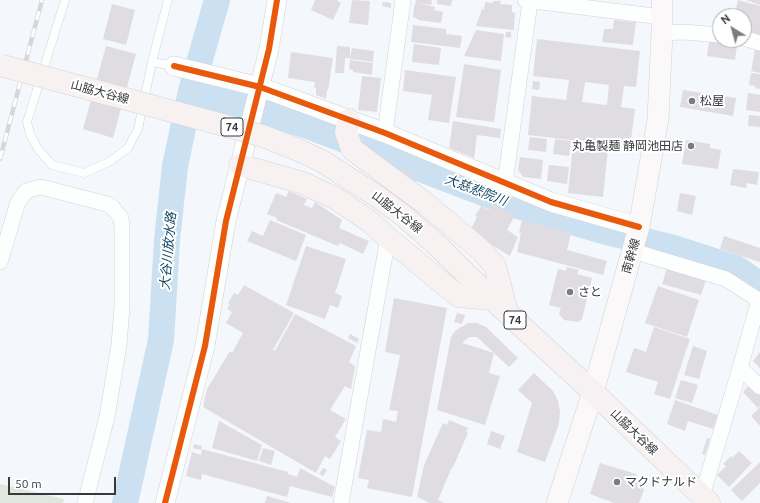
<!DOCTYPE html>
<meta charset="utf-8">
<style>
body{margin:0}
#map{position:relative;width:760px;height:503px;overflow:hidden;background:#f4f7fb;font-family:Ubuntu,sans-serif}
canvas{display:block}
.north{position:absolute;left:712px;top:8px;width:40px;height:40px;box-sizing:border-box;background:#fff;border:1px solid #afb0b1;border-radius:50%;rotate:323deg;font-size:11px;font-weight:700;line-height:16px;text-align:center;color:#373a3d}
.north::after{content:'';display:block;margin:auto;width:14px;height:18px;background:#797c80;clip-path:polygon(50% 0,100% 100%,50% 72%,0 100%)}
.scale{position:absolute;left:8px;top:477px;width:108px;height:18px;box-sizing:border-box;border:2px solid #373a3d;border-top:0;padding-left:5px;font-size:12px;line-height:14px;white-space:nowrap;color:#373a3d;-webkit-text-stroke:3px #fff;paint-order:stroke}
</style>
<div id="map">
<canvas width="760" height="503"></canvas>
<div class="north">N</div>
<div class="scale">50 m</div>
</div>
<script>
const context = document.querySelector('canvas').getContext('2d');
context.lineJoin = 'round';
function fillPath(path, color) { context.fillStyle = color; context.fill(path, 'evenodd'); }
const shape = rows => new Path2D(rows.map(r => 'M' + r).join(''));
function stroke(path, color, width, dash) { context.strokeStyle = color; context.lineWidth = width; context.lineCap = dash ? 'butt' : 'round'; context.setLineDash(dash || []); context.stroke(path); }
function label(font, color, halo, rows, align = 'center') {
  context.font = font + ' Ubuntu,"Noto Sans JP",sans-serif'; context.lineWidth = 4; context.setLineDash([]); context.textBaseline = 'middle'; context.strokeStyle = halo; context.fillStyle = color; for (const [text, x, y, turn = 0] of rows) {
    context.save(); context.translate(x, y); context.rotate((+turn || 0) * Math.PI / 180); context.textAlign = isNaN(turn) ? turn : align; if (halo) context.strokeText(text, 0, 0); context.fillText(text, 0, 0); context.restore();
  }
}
const green = shape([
 [0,484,64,499,63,503,0,503]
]);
const river = shape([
 [191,91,308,126,515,205,603,231,674,248,736,268,760,285],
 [125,503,161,340,167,240,175,166,191,91,217,0]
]);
const building = shape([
 [315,0,338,0,337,1,341,3,333,20,311,10],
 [352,0,370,1,368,25,349,23],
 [416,0,431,0,432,1,431,5,415,3],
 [437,0,452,0,451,6,437,4],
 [738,0,760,6,760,37,744,32,744,16,734,16],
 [746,0,760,0,760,5],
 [493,1,501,1,500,4,512,5,512,12,515,13,514,30,476,26,482,9,484,10,485,2,493,3],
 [383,2,391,3,391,8,382,6],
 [416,3,435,7,434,10,443,12,441,23,418,20,418,19,413,17,414,7],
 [112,4,135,10,126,45,103,39],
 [614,20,636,22,633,45,602,42,604,29,613,29],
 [413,25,446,29,446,34,462,36,460,48,411,42],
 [476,30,504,34,501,61,464,56],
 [506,32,511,32,511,38,505,37],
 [537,39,640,51,636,87,624,86,621,107,635,109,630,147,528,135,532,96,566,100,569,80,533,76],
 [585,82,609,85,607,105,582,102],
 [709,42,737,45,735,60,707,56],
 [414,44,441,48,439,65,412,62],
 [106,46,136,54,113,138,83,129],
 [337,46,350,47,350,58,345,58,344,73,335,73],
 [352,48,374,51,373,62,350,59],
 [755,50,760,51,760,73,751,71],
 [291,52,333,58,328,90,327,90,326,99,316,95,316,88,314,88,315,82,288,78],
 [350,60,373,63,372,75,353,72,353,70,349,69],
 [464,64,501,70,494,122,456,117],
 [405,70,456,77,449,123,428,120,432,95,403,91],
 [751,73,760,74,760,89,755,88,756,86,749,85],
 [362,76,381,78,377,112,358,110],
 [533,81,540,82,539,90,532,89],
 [683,90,736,98,733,116,680,107],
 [748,93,760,95,760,112,746,110],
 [749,115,760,116,760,127,748,126],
 [453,121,501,129,500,138,477,135,474,158,449,148],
 [530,137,547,139,546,152,528,150],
 [555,139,571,141,569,156,553,154],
 [686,140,710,144,710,148,721,150,718,169,682,164],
 [573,145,608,149,603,197,568,193],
 [520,157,543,160,541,179,523,177,518,170],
 [549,165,569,167,567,184,547,181],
 [404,167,413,176,409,180,399,172],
 [733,169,759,172,757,185,747,183,746,188,730,185],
 [289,191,307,199,304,205,312,208,315,202,342,220,339,228,369,241,363,254,340,243,338,246,276,220,277,218,267,214,276,193,286,197],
 [680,193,696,196,692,215,677,211],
 [493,205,515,215,507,230,518,237,510,256,477,236,471,229,477,217,475,216,481,206,489,210],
 [270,220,306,235,296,261,247,241,252,231,263,236],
 [522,220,571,233,567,250,607,261,603,275,517,252,521,233,519,233],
 [724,236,760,248,760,262,720,249],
 [306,246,346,259,335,293,342,296,338,308,330,305,325,319,286,305],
 [567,267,579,270,577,274,592,278,582,319,578,322,564,320,559,314,561,308,549,305,558,269,566,271],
 [667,268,706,280,701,295,662,284],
 [244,285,294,313,273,350,275,351,295,314,356,346,349,362,355,366,351,389,345,386,330,410,346,419,335,437,341,441,330,459,325,456,316,473,203,407,207,389,230,351,232,353,243,333,226,323,232,312,227,309,230,304,228,303,234,293,238,295],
 [658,286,699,300,687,337,645,323],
 [394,298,447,308,412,497,367,488,369,480,358,478,367,430,381,432,383,419,396,422,398,411,389,410,400,355,385,352],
 [457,313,465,315,462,324,454,322],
 [469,323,477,323,486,327,518,358,509,367,477,337,469,337,462,343,494,353,489,373,500,376,485,425,437,410,451,337,454,332,459,328],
 [654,327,690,339,670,399,654,394,658,382,626,372,634,348,646,352],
 [350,334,359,339,357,343,348,338],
 [693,346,707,351,699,379,684,375],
 [760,352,760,368,753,361],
 [534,373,553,391,558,401,560,412,559,424,545,462,517,452,532,403,518,390],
 [681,380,698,385,692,403,675,398],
 [751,383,760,392,760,406,758,408,743,392],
 [675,400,718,415,713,429,688,421,685,431,667,424],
 [760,407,760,426,751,416],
 [449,420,468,428,466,432,468,433,453,467,452,467,438,500,444,503,430,503,417,497,424,465,443,423,447,425],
 [219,421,262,445,257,461,212,448],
 [491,431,505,436,500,449,487,444],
 [707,438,710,439,705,455,702,454],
 [194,444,202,446,201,450,193,448],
 [263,448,275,451,271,465,259,461],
 [202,449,288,472,288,474,297,477,300,468,335,487,332,497,290,486,287,497,202,474,201,480,186,476,192,452,201,455],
 [739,451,752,463,729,487,717,475,726,466,723,464,731,456,732,458],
 [760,462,760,483,742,501,731,490],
 [600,463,636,474,644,490,639,503,614,503,590,494],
 [323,468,327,470,323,476,319,474],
 [267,496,291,503,265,503]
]);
const service = shape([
 [65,0,27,122,30,134,38,149,52,165,84,173,109,162,128,148,138,129,152,62,174,66],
 [152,62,168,0]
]);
const minor = shape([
 [525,0,662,17],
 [662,33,684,32,720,35],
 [744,38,760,43],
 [385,133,403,0],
 [505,183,530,2],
 [633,251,726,279,760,301],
 [0,262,18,202,26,191,32,189,41,187,107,204,112,207,121,218,122,227,122,307,119,345,107,417,85,503],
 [740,368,760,387],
 [341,503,388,238],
 [700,503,740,368,759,300]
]);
const tertiary = shape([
 [174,66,260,87,385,133,551,202,639,227],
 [165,503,205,346,226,221,269,49,277,0]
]);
const secondary = shape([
 [557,503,593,392,639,227,658,119,662,33,662,0]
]);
const primary = shape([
 [349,120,346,132,352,149,426,204,481,250,495,266,507,312],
 [240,165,303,183,335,198,369,221,388,238,458,296,492,299],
 [438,246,492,299,593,392,709,503]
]);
const rail = shape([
 [0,159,42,0]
]);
const primaryBridge = shape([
 [0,65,227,126,263,136,296,149,322,161,378,197,405,217,438,246]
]);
const cycleway = shape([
 [174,66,260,87,385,133,551,202,639,227],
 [165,503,205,346,226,221,269,49,277,0]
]);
const markers = [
 [692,101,4,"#797c80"],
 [691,146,4,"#797c80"],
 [570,292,4,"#797c80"],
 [617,482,4,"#797c80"]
];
const shields = [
 [232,127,22],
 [515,320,22]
];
const shieldNames = [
 ["74",232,127],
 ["74",515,320]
];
const streetNames = [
 ["山脇大谷線",100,92,15],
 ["山脇大谷線",397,212,38],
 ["南幹線",631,256,-74],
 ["山脇大谷線",634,432,44]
];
const poiNames = [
 ["松屋",700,101],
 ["丸亀製麺 静岡池田店",683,146,"right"],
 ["さと",578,292],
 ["マクドナルド",625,482]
];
const waterNames = [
 ["大慈悲院川",476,190,21],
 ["大谷川放水路",168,251,-85]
];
fillPath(green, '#e0e8dd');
stroke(river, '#cbe1f1', 26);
fillPath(building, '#e0dde2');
stroke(service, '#d0d3d6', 9);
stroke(minor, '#d0d3d6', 16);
stroke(tertiary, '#d0d3d6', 20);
stroke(secondary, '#d0d3d6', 22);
stroke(primary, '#d3d4d7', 23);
stroke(service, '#fdfefe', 8);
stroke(minor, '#fdfefe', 15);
stroke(tertiary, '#fdfefe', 19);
stroke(secondary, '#faf8f8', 21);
stroke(primary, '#f7f1f2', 22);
stroke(rail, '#d5d7d8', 4.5);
stroke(rail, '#fff', 3, [9]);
stroke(primaryBridge, '#d3d4d7', 23, []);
stroke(primaryBridge, '#f7f1f2', 22);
stroke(cycleway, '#e8590c', 6);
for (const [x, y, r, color] of markers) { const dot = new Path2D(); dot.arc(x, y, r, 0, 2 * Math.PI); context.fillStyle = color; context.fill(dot); stroke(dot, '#fff', 1.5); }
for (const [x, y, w] of shields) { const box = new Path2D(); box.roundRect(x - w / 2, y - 9, w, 18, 3); context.fillStyle = '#fff'; context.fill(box); stroke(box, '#373a3d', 1); }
label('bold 11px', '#373a3d', null, shieldNames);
label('12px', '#373a3d', '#fff', streetNames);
label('12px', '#373a3d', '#fff', poiNames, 'left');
label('italic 13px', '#134764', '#fff', waterNames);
</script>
